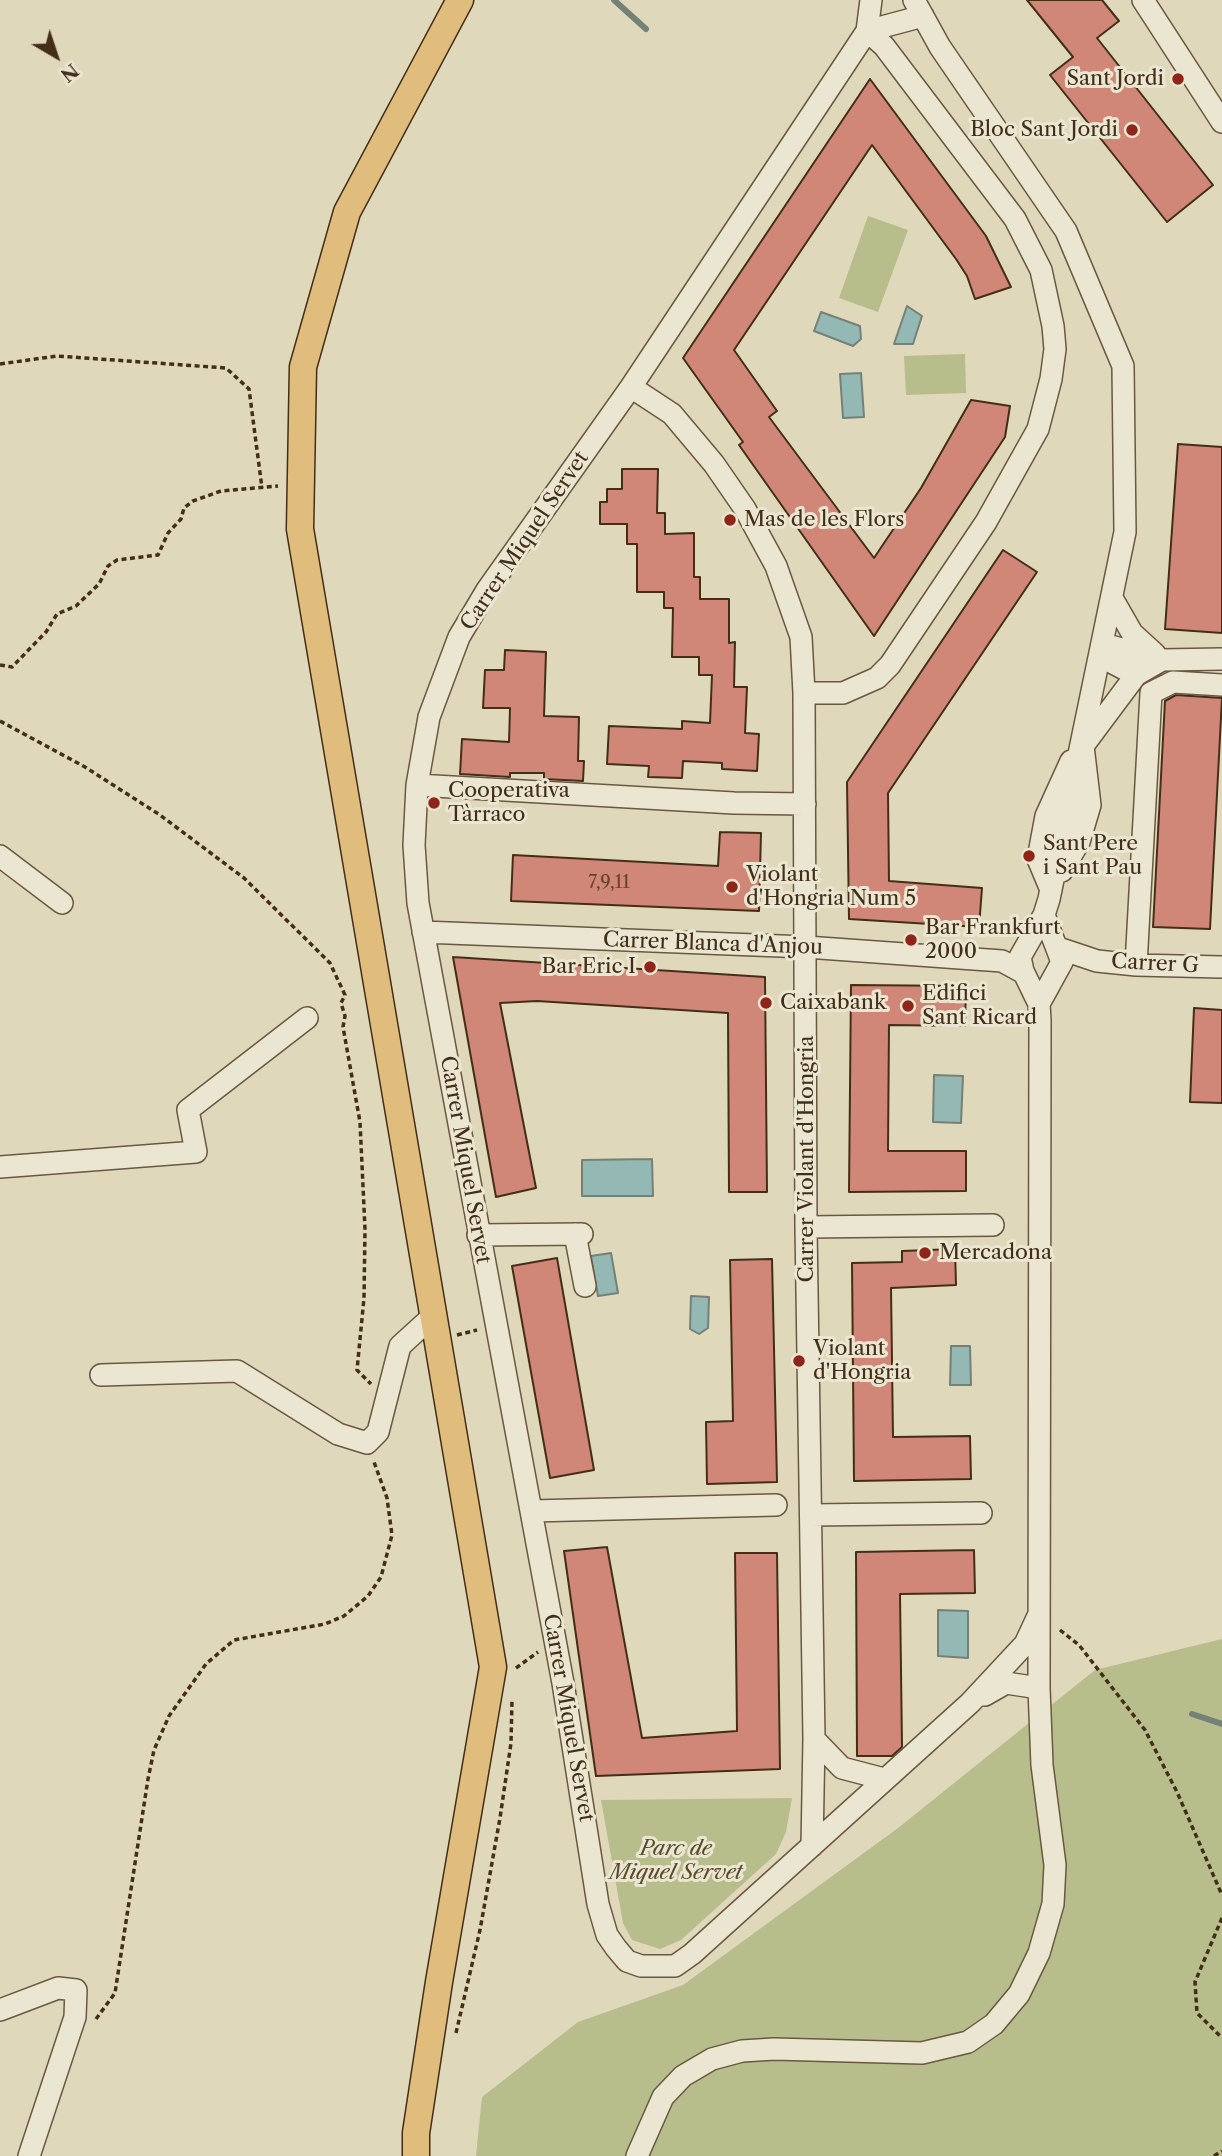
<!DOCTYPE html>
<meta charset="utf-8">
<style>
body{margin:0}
#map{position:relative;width:1222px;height:2156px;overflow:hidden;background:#e0d8ba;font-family:"Libre Caslon Text",serif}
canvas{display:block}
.north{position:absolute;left:21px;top:21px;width:70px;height:70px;-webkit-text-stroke:5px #ebe6d2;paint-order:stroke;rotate:141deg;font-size:19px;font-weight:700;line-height:28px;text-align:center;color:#432e18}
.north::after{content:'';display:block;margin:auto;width:24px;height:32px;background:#432e18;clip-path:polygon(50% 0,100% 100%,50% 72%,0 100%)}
</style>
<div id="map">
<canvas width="1222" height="2156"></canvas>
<div class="north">N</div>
</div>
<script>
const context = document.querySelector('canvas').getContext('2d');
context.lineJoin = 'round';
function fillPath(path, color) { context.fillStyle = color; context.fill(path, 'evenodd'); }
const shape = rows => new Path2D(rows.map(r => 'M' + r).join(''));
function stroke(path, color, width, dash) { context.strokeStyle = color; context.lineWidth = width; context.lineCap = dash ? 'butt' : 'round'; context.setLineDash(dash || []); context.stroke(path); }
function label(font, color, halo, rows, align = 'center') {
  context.font = font + ' "Libre Caslon Text",serif'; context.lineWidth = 6; context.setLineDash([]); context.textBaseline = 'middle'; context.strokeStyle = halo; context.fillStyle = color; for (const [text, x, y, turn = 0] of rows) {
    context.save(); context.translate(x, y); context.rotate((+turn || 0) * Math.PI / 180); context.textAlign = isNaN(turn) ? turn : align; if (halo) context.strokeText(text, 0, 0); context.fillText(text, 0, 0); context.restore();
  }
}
const green = shape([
 [868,216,908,230,878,312,839,298],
 [965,354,966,393,906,395,904,356],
 [1222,1639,1222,2156,476,2156,482,2097,578,2022,683,1985,898,1828,1095,1670],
 [792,1798,786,1832,776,1854,681,1940,660,1949,632,1940,623,1923,601,1800]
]);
const water = shape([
 [907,306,922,316,913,344,894,344,907,306],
 [821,312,860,326,861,339,853,346,814,331,821,312],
 [861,373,864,417,843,418,840,374,861,373],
 [934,1075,963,1076,961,1123,933,1122,934,1075],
 [652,1159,653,1196,582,1196,582,1160,652,1159],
 [611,1253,618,1293,598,1296,591,1256,611,1253],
 [691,1296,709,1297,708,1328,699,1334,690,1329,691,1296],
 [951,1346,970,1346,971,1385,950,1385,951,1346],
 [938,1610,968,1611,968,1658,938,1656,938,1610]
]);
const stream = shape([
 [614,0,646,29],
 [1192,1714,1222,1724]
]);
const building = shape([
 [1027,0,1102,0,1119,21,1097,38,1213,185,1167,222,1050,75,1073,57,1027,0],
 [870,79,986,236,1011,287,975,299,967,276,956,259,872,145,734,350,777,411,769,417,874,558,921,488,971,400,1010,406,1005,437,874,636,739,445,743,442,683,358,870,79],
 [1178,444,1222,447,1222,633,1165,629,1178,444],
 [622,469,658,469,657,513,665,513,665,534,694,533,694,577,700,577,700,599,729,599,729,643,735,642,734,687,747,687,745,733,759,734,757,771,722,769,722,763,683,761,682,778,648,777,649,766,607,764,609,726,682,729,682,721,710,723,712,675,699,675,699,657,672,657,673,608,664,608,664,592,637,592,637,544,627,544,627,524,600,524,600,502,607,502,607,489,622,489,622,469],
 [1003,550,1037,572,888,793,889,881,982,888,979,927,849,919,847,782,1003,550],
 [505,650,546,652,544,716,579,717,578,761,584,761,583,781,544,779,544,773,510,773,510,777,460,774,462,739,509,742,510,708,483,708,485,670,504,670,505,650],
 [1176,695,1222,698,1210,929,1153,927,1165,701,1176,695],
 [720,832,761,833,759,911,511,901,513,855,718,866,720,832],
 [453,957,765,977,767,1192,729,1192,728,1013,537,1001,500,1003,536,1188,496,1197,453,957],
 [851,985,966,986,965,1026,889,1025,888,1151,966,1151,966,1191,849,1192,851,985],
 [1194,1008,1222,1010,1222,1103,1190,1102,1194,1008],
 [955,1249,956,1285,891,1288,893,1437,970,1436,971,1479,854,1481,852,1263,902,1262,902,1251,955,1249],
 [557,1258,594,1470,550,1478,512,1266,557,1258],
 [772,1259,777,1482,707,1484,706,1422,733,1421,730,1260,772,1259],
 [607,1547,642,1738,737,1731,735,1553,777,1553,780,1769,596,1776,564,1551,607,1547],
 [974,1550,975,1593,900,1594,902,1747,892,1756,857,1756,856,1552,974,1550]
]);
const path = shape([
 [0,364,57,356,226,368,249,389,262,488],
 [0,665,12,667,46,632,57,614,76,606,99,584,108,566,117,560,158,555,168,533,181,519,184,508,193,501,221,491,278,486],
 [0,721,85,767,160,815,244,878,330,963,345,995,341,1003,345,1016,343,1027,360,1122,365,1229,364,1298,357,1370,371,1384],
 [457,1335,477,1330],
 [1060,1630,1079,1645,1145,1730,1177,1792,1222,1895],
 [516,1668,538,1652],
 [1222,1918,1195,1982,1197,2013,1222,2038],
 [96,2019,115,1993,148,1779,154,1750,169,1716,206,1664,234,1640,325,1624,344,1616,368,1596,381,1577,392,1535,387,1498,374,1462],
 [456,2033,480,1930,500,1818,511,1743,512,1700],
 [1214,2156,1222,2151]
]);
const minor = shape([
 [871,0,867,31,631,387,487,590,459,637,429,717,417,785,414,845,418,903,563,1683,598,1904,607,1935,616,1948,627,1961,641,1966,675,1966,692,1954,970,1703,1025,1644,1039,1614],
 [1143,0,1222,122],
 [867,31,923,16],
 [631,387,672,414,714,464,745,509,776,566,801,637,804,693,806,1227,814,1739,812,1846],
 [1112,598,1132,633,1155,654],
 [1103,644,1162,660,1222,659],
 [1103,644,1113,663,1136,675],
 [804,693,843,693,877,678,890,665,986,522,1038,429,1051,379,1055,349,1053,326,1041,270,1015,219,884,46,867,31],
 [417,785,734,803,805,804],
 [0,856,62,903],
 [1062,871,1079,842,1090,805,1083,746,1136,675,1162,660],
 [1051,890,1038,859,1046,816,1071,761],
 [423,932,806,947,1002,961,1024,973],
 [1058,948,1097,961,1136,965,1222,967],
 [1136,965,1151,693,1173,682,1222,685],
 [1039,1004,1062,962,1044,915],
 [0,1167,196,1152,188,1110,307,1018],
 [806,1227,993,1225],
 [575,1234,585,1286],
 [478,1235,582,1234],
 [101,1375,237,1371,338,1434,367,1443,378,1432,400,1346,434,1315],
 [531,1511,776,1505],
 [811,1515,981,1513],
 [985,1695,1006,1683,1039,1688],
 [814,1739,842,1768,884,1779],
 [0,2010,58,1988,76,1990,75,2017,29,2156],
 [637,2156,663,2097,683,2076,712,2059,742,2051,774,2049,922,2053,968,2042,994,2024,1019,1994,1039,1953,1053,1904,1055,1865,1042,1765,1039,1688,1040,1020,1039,1004,1023,971,1020,957,1044,915,1049,899,1125,532,1123,366,1066,231,940,47,914,0]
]);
const major = shape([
 [416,2156,416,2133,439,1982,493,1667,300,529,303,367,347,212,460,0]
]);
const markers = [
 [1178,79,7,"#8f2418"],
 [1132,130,7,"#8f2418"],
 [730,520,7,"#8f2418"],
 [434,803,7,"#8f2418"],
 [1029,856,7,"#8f2418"],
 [732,887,7,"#8f2418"],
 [911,940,7,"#8f2418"],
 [650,967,7,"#8f2418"],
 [766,1003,7,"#8f2418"],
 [908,1006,7,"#8f2418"],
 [925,1253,7,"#8f2418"],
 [799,1361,7,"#8f2418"]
];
const numberNames = [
 ["7,9,11",609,883]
];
const poiNames = [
 ["Sant Jordi",1164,79,"right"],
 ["Bloc Sant Jordi",1118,130,"right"],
 ["Mas de les Flors",744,520],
 ["Cooperativa",448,791],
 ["Tàrraco",448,815],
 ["Sant Pere",1043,844],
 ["i Sant Pau",1043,868],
 ["Violant",746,875],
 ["d'Hongria Num 5",746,899],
 ["Bar Frankfurt",925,928],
 ["2000",925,952],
 ["Bar Eric I",636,967,"right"],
 ["Edifici",922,994],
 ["Sant Ricard",922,1018],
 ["Caixabank",780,1003],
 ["Mercadona",939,1253],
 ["Violant",813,1349],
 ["d'Hongria",813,1373]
];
const streetNames = [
 ["Carrer Miquel Servet",525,541,-56],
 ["Carrer Blanca d'Anjou",713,944,2],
 ["Carrer G",1155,964,3],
 ["Carrer Violant d'Hongria",807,1159,-90],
 ["Carrer Miquel Servet",465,1160,80],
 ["Carrer Miquel Servet",568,1718,80]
];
const parkNames = [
 ["Parc de",676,1849],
 ["Miquel Servet",676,1873]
];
fillPath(green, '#b8bd8c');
fillPath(water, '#94b9b4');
stroke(water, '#748176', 2);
stroke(stream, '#748176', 6);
fillPath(building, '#d18777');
stroke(building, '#432e18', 2);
stroke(minor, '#6a5840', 24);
stroke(major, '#432e18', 29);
stroke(path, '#432e18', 3.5, [5, 3.5]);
stroke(minor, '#ebe6d2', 21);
stroke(major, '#e0bc7d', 26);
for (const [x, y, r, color] of markers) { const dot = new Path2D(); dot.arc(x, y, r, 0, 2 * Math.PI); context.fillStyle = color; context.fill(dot); stroke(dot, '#ebe6d2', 2.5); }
label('18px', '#664430', null, numberNames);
label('21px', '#432e18', '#ebe6d2', poiNames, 'left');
label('21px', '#432e18', '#ebe6d2', streetNames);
label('italic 21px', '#5a4b2f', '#ebe6d2', parkNames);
</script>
